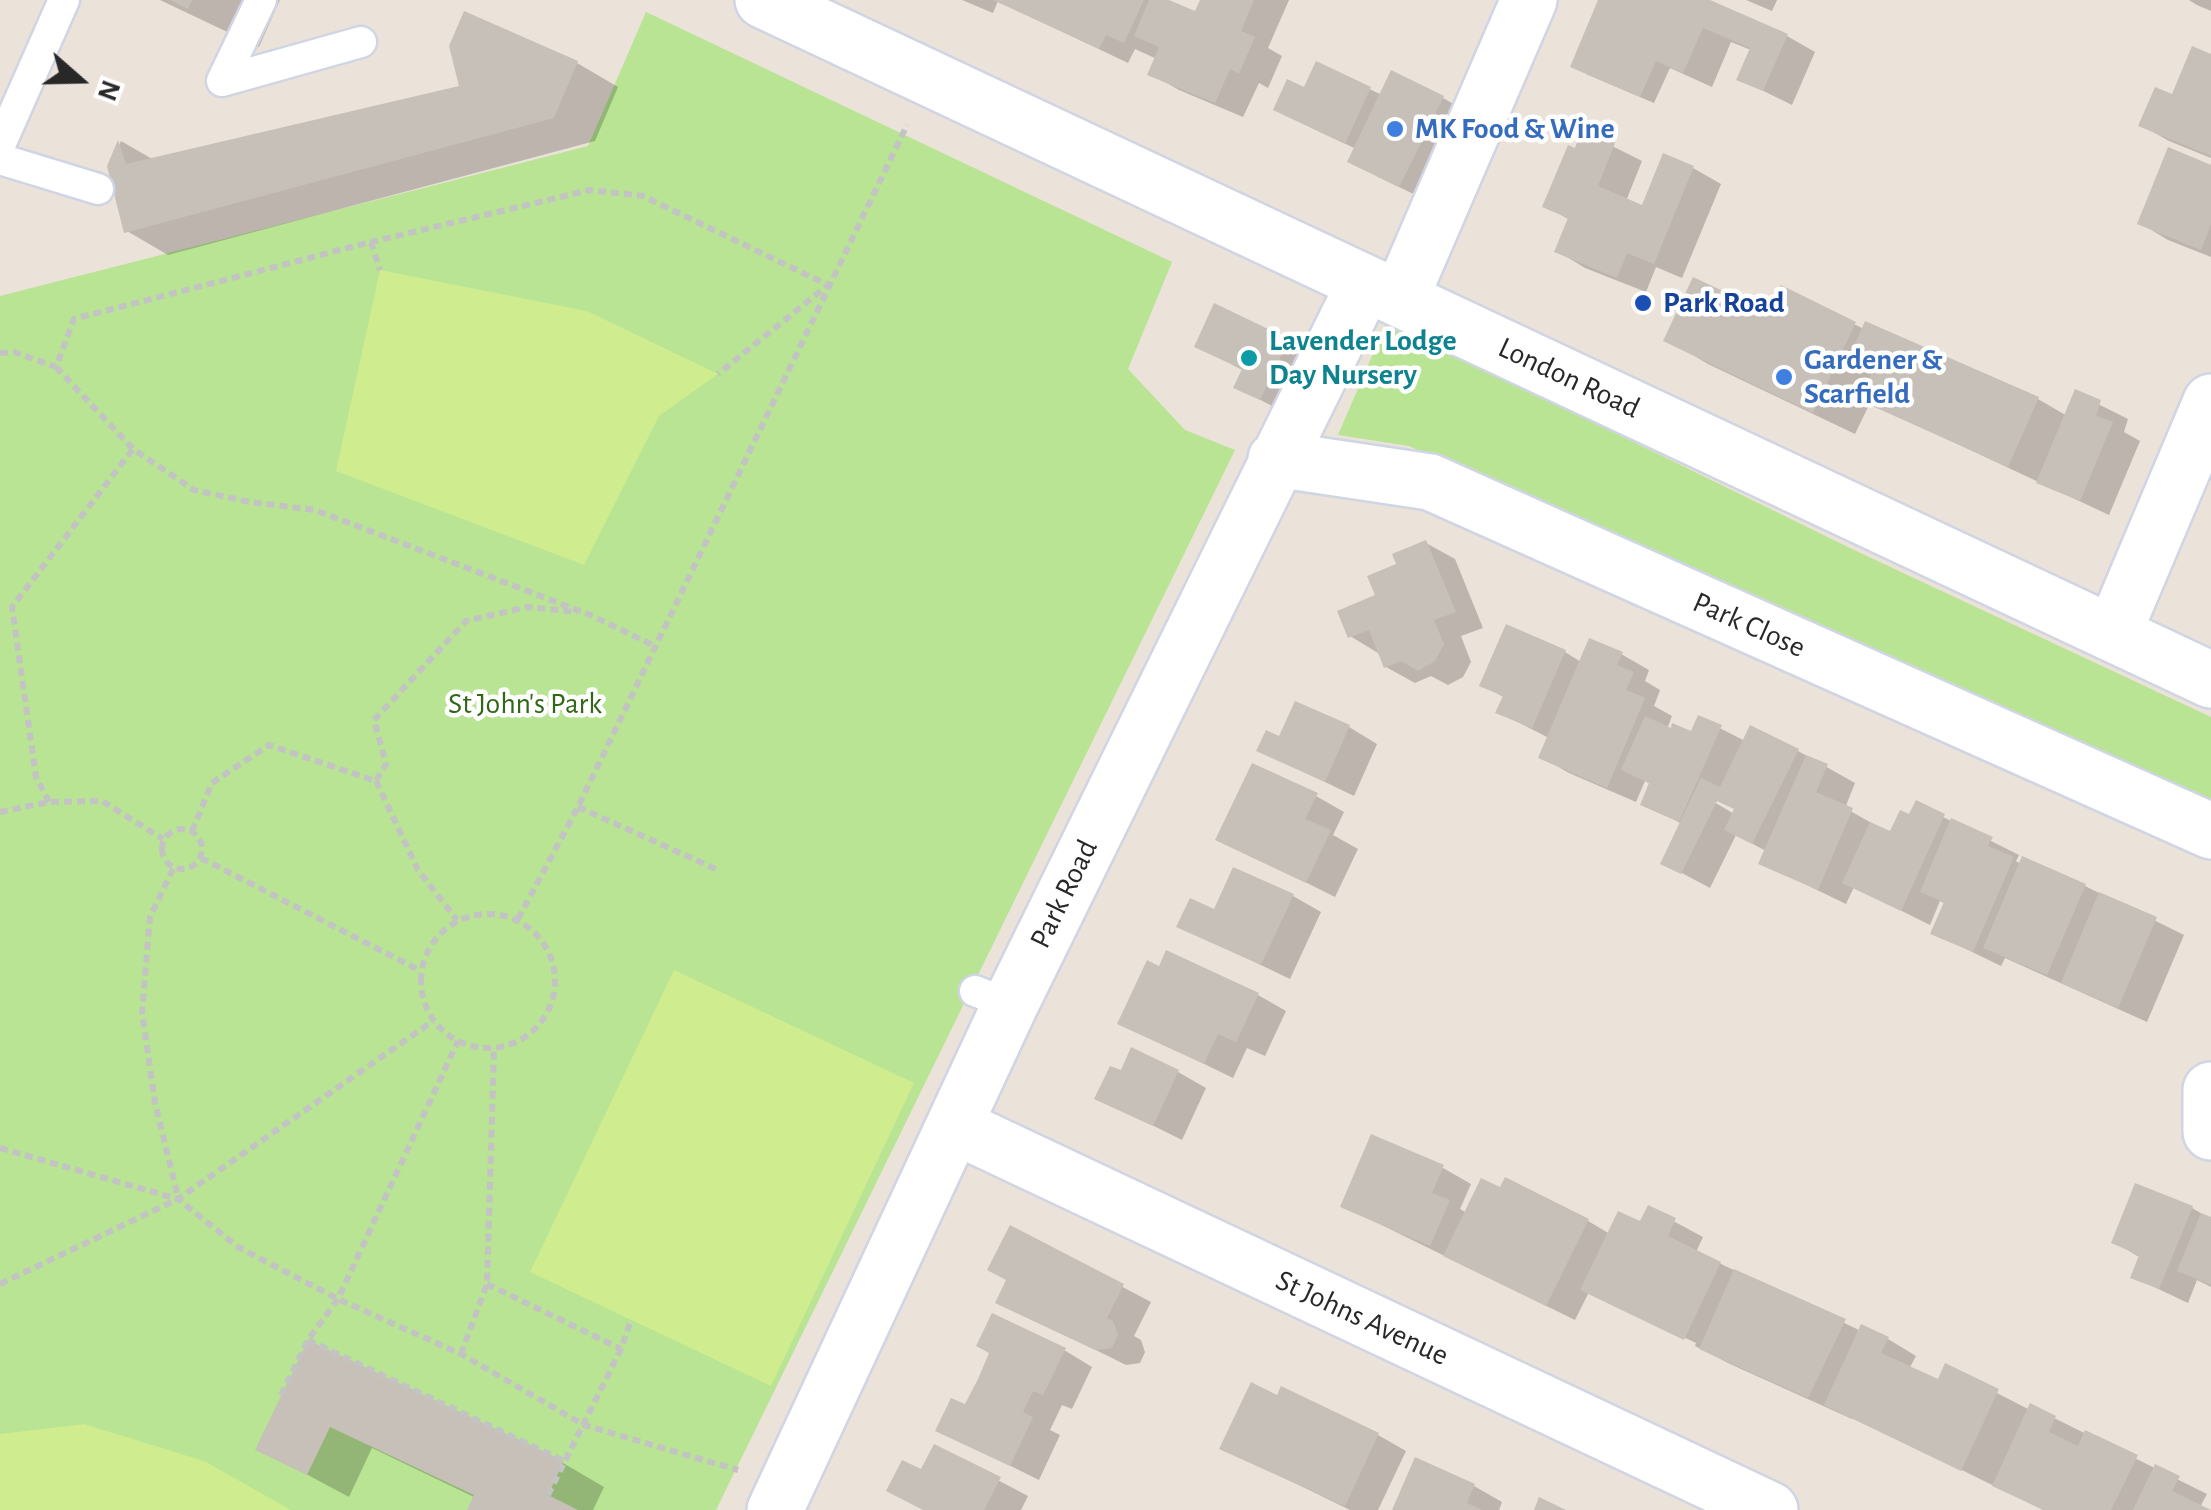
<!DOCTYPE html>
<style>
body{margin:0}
#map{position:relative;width:2211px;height:1510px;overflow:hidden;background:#ebe2d9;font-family:"Alegreya Sans",sans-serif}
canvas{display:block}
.north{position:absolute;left:30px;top:30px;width:100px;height:100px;-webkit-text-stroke:8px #fff;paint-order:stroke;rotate:110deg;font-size:28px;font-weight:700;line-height:40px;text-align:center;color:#282828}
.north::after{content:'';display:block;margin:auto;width:35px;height:45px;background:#282828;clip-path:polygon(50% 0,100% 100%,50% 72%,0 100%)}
</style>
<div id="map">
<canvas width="2211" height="1510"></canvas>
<div class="north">N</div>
</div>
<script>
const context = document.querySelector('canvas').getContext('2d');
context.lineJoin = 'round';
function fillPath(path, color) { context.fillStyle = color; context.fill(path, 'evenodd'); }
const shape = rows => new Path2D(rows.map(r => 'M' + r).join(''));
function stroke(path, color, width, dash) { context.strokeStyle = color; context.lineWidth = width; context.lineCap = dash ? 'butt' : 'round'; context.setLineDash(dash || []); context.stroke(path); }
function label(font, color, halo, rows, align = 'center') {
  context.font = font + ' "Alegreya Sans",sans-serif'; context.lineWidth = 9; context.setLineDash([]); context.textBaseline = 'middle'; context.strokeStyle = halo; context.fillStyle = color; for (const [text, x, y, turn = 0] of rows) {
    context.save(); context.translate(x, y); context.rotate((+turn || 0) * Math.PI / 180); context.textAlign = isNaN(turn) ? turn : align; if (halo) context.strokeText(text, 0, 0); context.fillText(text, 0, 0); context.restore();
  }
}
const green = shape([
 [646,12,1172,262,1128,369,1185,430,1235,450,716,1510,0,1510,0,296,588,146],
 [1387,321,1854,550,2211,717,2211,803,1409,446,1338,435]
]);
const pitch = shape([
 [380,270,587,311,718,374,659,416,584,565,336,471],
 [674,970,914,1083,771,1386,530,1272],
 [84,1424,204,1461,291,1510,0,1510,0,1434]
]);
const shadow = shape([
 [160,0,280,0,259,47],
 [962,0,1163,0,1197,15,1203,0,1289,0,1268,48,1282,56,1268,88,1259,83,1243,117,1179,90,1151,74,1157,59,1135,49,1128,63,998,1,993,13],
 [1601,0,1703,0,1787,36,1815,52,1792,105,1739,79,1751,50,1731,42,1712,87,1670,68,1654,103,1586,74],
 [1746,0,1777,0,1772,11],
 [2189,0,2211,0,2211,11,2197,5],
 [2211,56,2211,158,2169,141,2141,125,2174,98],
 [577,63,618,87,595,141,168,255,127,231,110,166,121,141,154,160],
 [1317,64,1382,95,1443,98,1471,114,1428,201,1378,177,1356,149,1276,109,1305,90],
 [1584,132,1642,161,1626,201,1643,208,1693,168,1721,184,1682,278,1656,267,1646,292,1585,268,1557,251,1570,220,1545,206],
 [2211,168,2211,257,2168,240,2140,223],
 [1782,289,1864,329,2038,399,2067,416,2076,393,2128,419,2124,432,2140,441,2109,515,1870,403,1855,434,1708,364,1667,340,1769,316],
 [1288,341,1316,357,1289,415,1236,387,1244,371,1197,346],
 [1426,543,1455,559,1483,628,1461,636,1471,662,1463,677,1448,685,1431,676,1415,683,1386,667,1378,653,1350,636,1400,565],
 [1565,652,1581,662,1621,654,1649,670,1645,681,1660,690,1654,706,1672,716,1667,729,1692,734,1700,718,1745,741,1798,751,1855,783,1845,808,1891,834,1910,817,1917,804,2019,855,2016,861,2022,865,2024,859,2085,886,2184,935,2147,1022,2005,958,2001,966,1933,933,1946,904,1940,901,1930,925,1854,887,1846,904,1761,863,1766,851,1736,835,1710,888,1663,863,1682,824,1643,803,1652,785,1645,781,1636,802,1569,773,1541,757,1549,738,1498,712,1505,698,1482,685],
 [1717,797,1736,809,1736,815,1714,802],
 [1349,727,1377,744,1354,796,1259,750,1280,740],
 [1316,796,1344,812,1333,835,1358,849,1335,897,1219,839],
 [1293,896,1321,912,1290,979,1180,926,1215,912],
 [1258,995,1286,1011,1265,1056,1247,1048,1233,1078,1120,1023],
 [1178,1072,1206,1088,1182,1140,1098,1098,1122,1074],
 [1443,1168,1471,1184,1460,1209,1467,1213,1588,1221,1610,1234,1641,1224,1649,1208,1703,1237,1696,1252,1861,1331,1888,1339,1916,1356,1909,1369,1939,1382,1946,1367,2030,1410,2032,1407,2207,1494,2200,1507,2205,1510,2043,1510,1852,1416,1852,1419,1730,1364,1695,1346,1696,1343,1589,1292,1575,1320,1343,1206],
 [2192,1208,2211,1219,2211,1287,2197,1280,2188,1303,2133,1277,2141,1258,2114,1242],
 [1011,1228,1151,1302,1134,1336,1141,1340,1145,1352,1140,1363,1126,1365,999,1302,1009,1280],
 [309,1344,563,1463,604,1487,593,1510,470,1510,476,1498,372,1448,349,1497,259,1449],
 [1064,1350,1092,1367,1072,1409,1062,1405,1050,1430,1060,1435,1039,1480,938,1430,966,1408],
 [1378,1435,1406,1451,1378,1510,1350,1510,1223,1448],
 [935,1447,1028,1496,1021,1510,924,1510,922,1472],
 [1474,1486,1502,1502,1499,1510,1395,1510]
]);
const building = shape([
 [170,0,192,0,188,9],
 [993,0,1144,0,1124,43,1106,35,1099,49],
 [1149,0,1169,0,1195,11,1200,0,1254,0,1241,31,1255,37,1239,74,1230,69,1215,103,1147,75,1159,47,1134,36],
 [1598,0,1710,0,1788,34,1763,91,1736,80,1750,48,1703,28,1683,73,1656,61,1640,97,1570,67],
 [464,11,578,61,554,118,124,233,107,166,118,140,126,164,459,86,449,46],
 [2192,46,2211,54,2211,156,2138,126,2155,87,2172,94],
 [1316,61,1371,87,1345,144,1273,110,1287,79,1304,87],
 [1391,70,1444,96,1399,187,1347,162],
 [1582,129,1615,143,1598,186,1642,205,1663,153,1694,166,1654,264,1627,253,1617,278,1554,252,1568,218,1542,207,1568,145,1575,148],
 [2168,147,2211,165,2211,224,2201,250,2137,224],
 [1693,277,1768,312,1781,285,1856,322,1813,413,1663,341],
 [1214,303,1289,339,1260,400,1233,388,1242,369,1194,347],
 [1865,321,2039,397,2008,467,1859,400,1878,360,1853,348],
 [2075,389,2101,400,2096,416,2113,422,2080,501,2036,483],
 [1426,540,1456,612,1434,620,1444,644,1435,661,1418,671,1401,661,1384,668,1369,630,1348,638,1337,611,1375,595,1367,576,1396,564,1392,554],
 [1506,624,1566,650,1532,728,1495,713,1503,696,1479,686],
 [1589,638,1623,652,1617,665,1634,672,1626,690,1645,698,1607,788,1538,758],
 [1295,701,1350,725,1325,782,1256,751,1266,730,1279,736],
 [1698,715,1722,725,1679,822,1640,805,1649,783,1621,770,1645,716,1671,728,1672,723,1691,731],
 [1750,725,1799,749,1752,844,1724,830,1734,809,1717,801,1681,874,1660,864,1701,778,1720,787],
 [1806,755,1828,764,1816,792,1853,808,1818,890,1758,864],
 [1252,763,1318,793,1305,819,1331,830,1306,883,1215,840],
 [1916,800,1945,814,1901,911,1842,883,1870,822,1890,831,1900,810,1909,814],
 [1951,818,1993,837,1988,846,2014,857,1973,952,1930,934,1944,902,1920,892],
 [2022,856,2086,884,2047,975,1983,948],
 [1233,867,1294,894,1261,965,1176,927,1190,898,1214,909],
 [2099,892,2157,917,2118,1008,2061,983],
 [1166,950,1259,993,1236,1042,1218,1034,1204,1064,1117,1024,1147,960,1159,966],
 [1131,1047,1179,1070,1153,1126,1094,1099,1110,1066,1121,1070],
 [1371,1134,1444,1165,1432,1193,1450,1200,1430,1246,1340,1207],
 [1505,1177,1589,1219,1546,1306,1443,1256,1481,1178,1500,1187],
 [2135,1183,2193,1206,2159,1289,2130,1278,2139,1255,2111,1243],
 [1648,1205,1676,1218,1668,1236,1721,1262,1684,1340,1580,1290,1618,1211,1640,1221],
 [2201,1213,2211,1217,2211,1285,2177,1271],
 [1010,1225,1124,1284,1107,1318,1113,1321,1118,1335,1112,1348,1095,1350,995,1303,1006,1280,987,1270],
 [1734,1269,1846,1319,1808,1398,1699,1349],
 [992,1313,1066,1348,1043,1395,1033,1391,1023,1412,1033,1417,1010,1466,935,1431,951,1398,965,1404,978,1379,989,1353,976,1346],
 [1861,1324,1889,1337,1881,1353,1938,1379,1945,1363,1999,1389,1961,1471,1824,1405],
 [308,1340,564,1461,548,1495,578,1510,467,1510,474,1495,330,1427,307,1475,255,1450],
 [1251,1382,1277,1395,1281,1386,1379,1433,1345,1506,1219,1449],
 [2030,1403,2056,1416,2049,1432,2078,1446,2085,1430,2138,1455,2111,1510,2044,1510,1992,1486],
 [934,1444,1001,1477,984,1510,923,1510,886,1491,902,1460,921,1469],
 [1415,1457,1475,1484,1467,1503,1482,1510,1392,1510],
 [2155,1464,2180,1476,2172,1491,2211,1510,2133,1510],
 [1539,1497,1566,1510,1534,1510]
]);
const path = shape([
 [371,242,380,270],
 [0,353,14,352,56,367,74,319,371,242,590,190,643,196,828,285,718,374],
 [56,367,133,449,194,490,250,502,315,510,588,614,653,645],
 [376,781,418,870,457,920],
 [49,802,36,777,12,607,133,449],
 [578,807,718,870],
 [0,812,49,802,102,801,163,839],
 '162 849a20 20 0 1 1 40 0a20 20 0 1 1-40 0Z',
 [192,831,212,783,269,745,376,781,386,764,374,720,466,621,527,607,577,612],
 [201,858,421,971],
 [173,869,150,917,142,1012,155,1103,178,1197],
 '421 981a67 67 0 1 1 134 0a67 67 0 1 1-134 0Z',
 [518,919,578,807,907,125],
 [0,1148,178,1199,238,1247,338,1299,461,1354,584,1425,738,1470],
 [0,1284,178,1199,433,1021],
 [487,1284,621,1349],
 [308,1340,564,1461],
 [461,1354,487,1284,494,1048],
 [281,1395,308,1340,338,1299,458,1041],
 [548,1495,621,1349,631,1320]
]);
const service = shape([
 [261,0,222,81,361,42],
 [0,145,64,0],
 [0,159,98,189],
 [975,991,1010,1005]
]);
const minor = shape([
 [1400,299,1529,0],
 [1276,459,1430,482,2211,831],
 [2113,634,2211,402],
 [955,1126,1770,1510],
 [2211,1132,2211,1090],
 [775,1510,1010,1005,1365,283]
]);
const secondary = shape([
 [763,0,2211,680]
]);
const markers = [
 [1395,129,10,"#3f7fe0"],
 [1643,303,10,"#1a4fb4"],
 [1249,358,10,"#0f9aa8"],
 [1784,377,10,"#3f7fe0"]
];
const shopNames = [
 ["MK Food & Wine",1415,129],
 ["Gardener &",1804,360],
 ["Scarfield",1804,394]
];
const transitNames = [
 ["Park Road",1663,303]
];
const cultureNames = [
 ["Lavender Lodge",1269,341],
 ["Day Nursery",1269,375]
];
const streetNames = [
 ["London Road",1569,378,25],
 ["Park Close",1749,625,24],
 ["Park Road",1064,894,-64],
 ["St Johns Avenue",1362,1318,25]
];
const parkNames = [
 ["St John's Park",525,704]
];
fillPath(green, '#b8e494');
fillPath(pitch, '#cfec8f');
fillPath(shadow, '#0003');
fillPath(building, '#c6c0b8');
stroke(service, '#cfd5e2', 35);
stroke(minor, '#cfd5e2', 60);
stroke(secondary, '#cfd5e2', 60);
stroke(path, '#c3c3c3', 6, [8, 5]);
stroke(service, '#fff', 30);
stroke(minor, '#fff', 55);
stroke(secondary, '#fff', 55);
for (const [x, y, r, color] of markers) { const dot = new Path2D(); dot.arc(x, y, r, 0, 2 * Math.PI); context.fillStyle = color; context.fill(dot); stroke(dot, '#fff', 4); }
label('bold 30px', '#366cbe', '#fff', shopNames, 'left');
label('bold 30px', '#164399', '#fff', transitNames, 'left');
label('bold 30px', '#0d838f', '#fff', cultureNames, 'left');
label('30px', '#282828', '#fff', streetNames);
label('30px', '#316717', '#fff', parkNames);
</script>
